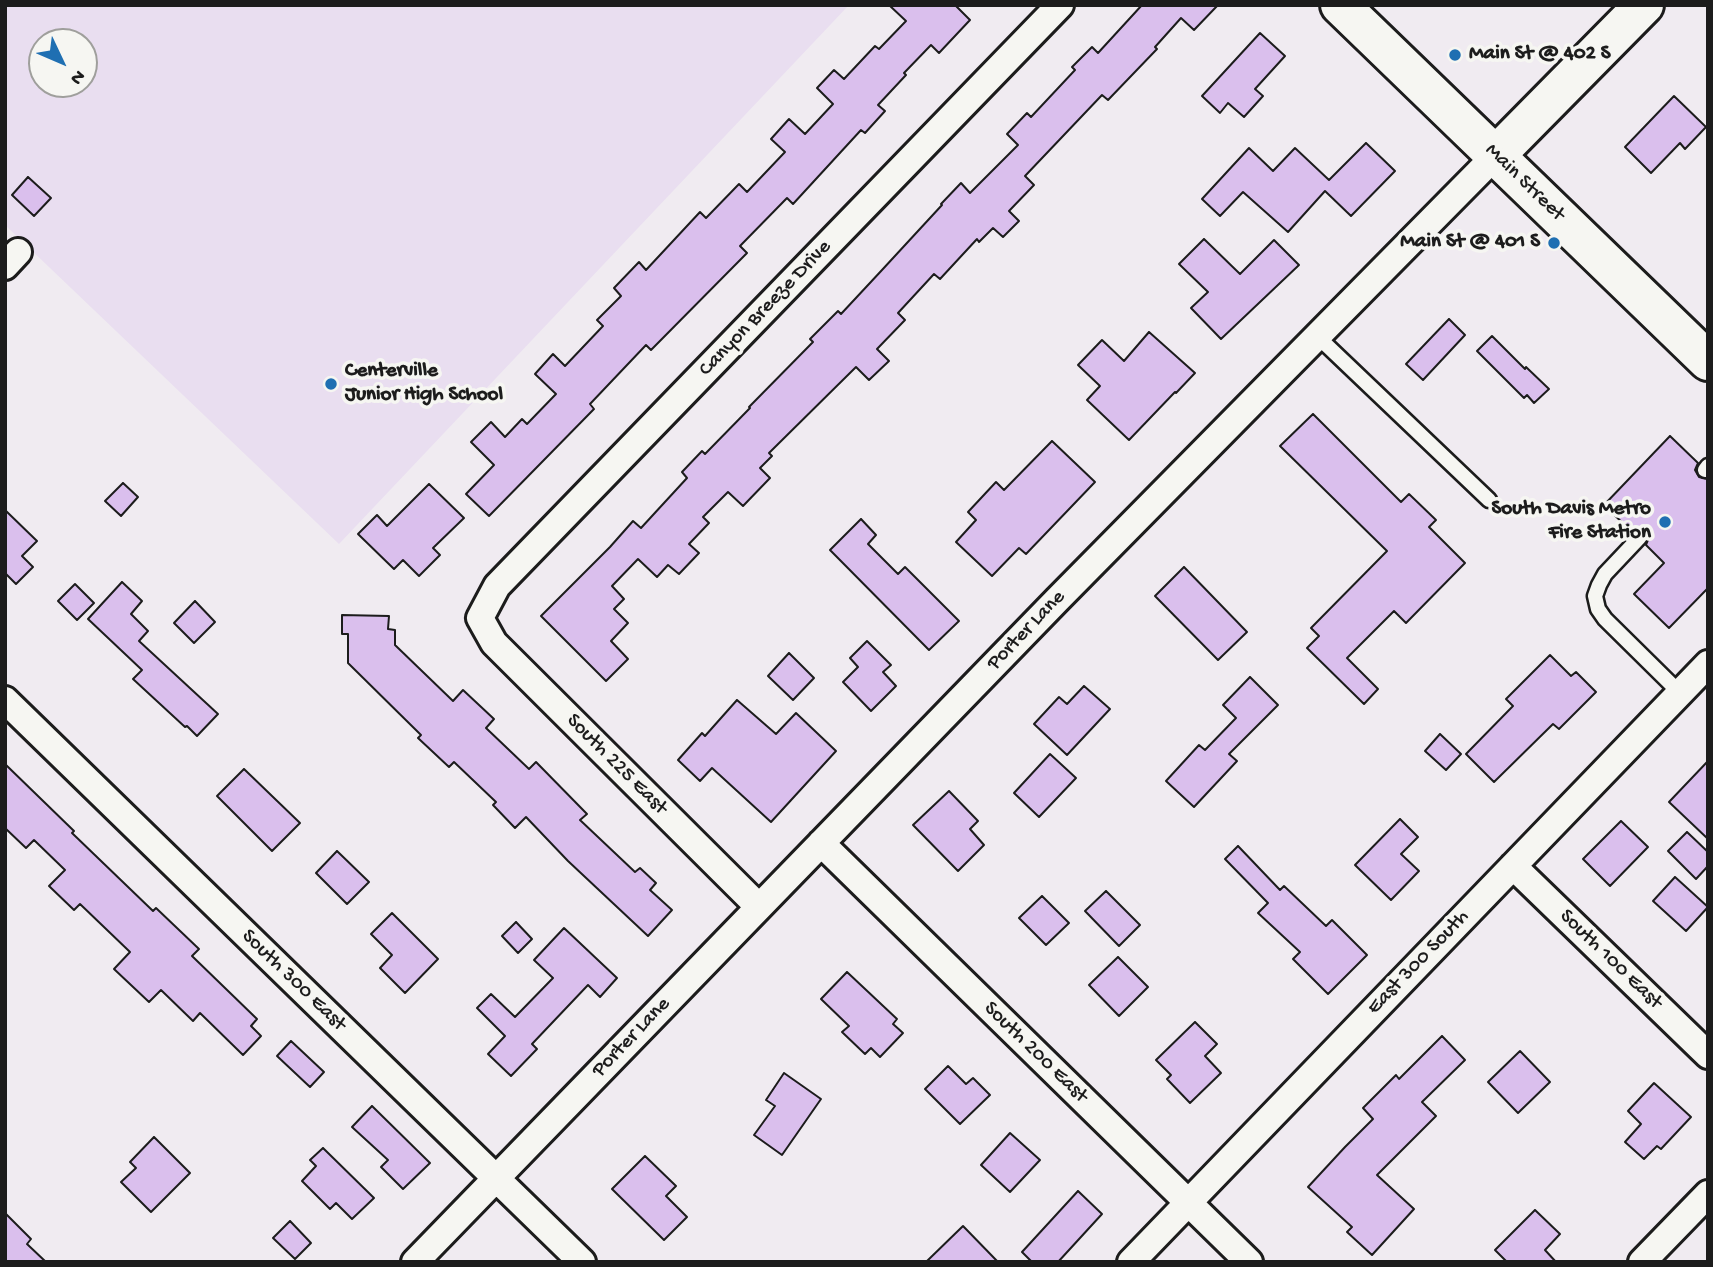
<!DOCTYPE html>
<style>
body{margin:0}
#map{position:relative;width:1713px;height:1267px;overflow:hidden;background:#f0ebf1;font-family:"Gochi Hand",sans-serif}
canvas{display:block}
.frame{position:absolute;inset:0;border:7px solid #1c1c1c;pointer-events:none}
.north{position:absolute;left:28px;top:28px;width:70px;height:70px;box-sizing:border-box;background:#f6f6f2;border:2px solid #9f9f9c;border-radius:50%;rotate:134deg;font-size:19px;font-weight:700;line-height:28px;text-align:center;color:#1c1c1c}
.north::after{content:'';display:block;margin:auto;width:24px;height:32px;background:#1f6fb2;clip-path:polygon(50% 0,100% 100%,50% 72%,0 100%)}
</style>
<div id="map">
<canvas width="1713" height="1267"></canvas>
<div class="frame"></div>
<div class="north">N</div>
</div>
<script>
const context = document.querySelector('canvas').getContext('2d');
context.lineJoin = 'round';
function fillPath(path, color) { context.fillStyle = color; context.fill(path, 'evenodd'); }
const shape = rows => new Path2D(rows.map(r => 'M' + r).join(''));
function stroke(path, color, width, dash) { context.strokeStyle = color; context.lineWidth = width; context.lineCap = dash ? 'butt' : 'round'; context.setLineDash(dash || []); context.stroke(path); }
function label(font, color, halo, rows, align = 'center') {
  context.font = font + ' "Gochi Hand",sans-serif'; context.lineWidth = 7; context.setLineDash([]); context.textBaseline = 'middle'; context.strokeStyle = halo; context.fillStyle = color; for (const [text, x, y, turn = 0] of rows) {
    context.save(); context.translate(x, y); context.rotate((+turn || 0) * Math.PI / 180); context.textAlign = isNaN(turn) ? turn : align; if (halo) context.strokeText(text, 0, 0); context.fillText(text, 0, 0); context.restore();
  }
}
const built = shape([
 [5,5,849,5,339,544,5,225],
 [42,42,84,42,84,84,42,84]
]);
const building = shape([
 [889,5,955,5,970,20,939,53,931,45,904,73,906,75,878,105,885,111,865,133,861,130,793,204,787,198,740,246,747,253,651,350,646,345,590,404,594,409,489,516,466,494,494,465,471,442,491,422,505,437,522,419,527,424,556,394,535,374,553,354,565,366,603,326,597,320,621,296,614,288,639,262,646,270,700,212,706,218,739,184,747,192,785,152,771,139,789,119,805,134,833,104,817,88,834,70,844,79,875,46,879,49,906,21,889,5],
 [1142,5,1218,5,1194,30,1181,18,1155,47,1157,49,1108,100,1102,95,1025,176,1034,185,1009,211,1019,221,1003,237,993,228,979,242,977,239,940,279,934,274,898,313,905,320,877,349,889,361,869,380,856,367,769,453,772,456,760,468,770,478,743,506,728,492,703,517,709,523,689,544,699,553,679,574,668,565,657,577,638,559,612,586,624,599,614,609,628,623,611,641,628,659,606,681,541,616,610,547,633,521,641,528,687,478,682,472,702,451,705,454,750,408,749,407,813,342,810,339,838,311,841,314,882,270,942,205,941,204,961,183,970,193,1018,145,1007,134,1027,113,1031,117,1075,70,1072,67,1092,47,1098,53,1142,5],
 [1260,33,1285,56,1255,89,1263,96,1244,117,1228,103,1220,113,1202,96,1260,33],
 [1674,96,1706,127,1685,149,1680,143,1651,173,1625,147,1674,96],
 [1366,143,1395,171,1351,216,1325,191,1288,232,1243,192,1220,216,1202,199,1249,148,1273,171,1295,148,1329,180,1366,143],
 [28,177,51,198,34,216,12,195,28,177],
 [1204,239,1240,274,1274,240,1299,265,1221,339,1191,308,1208,292,1179,264,1204,239],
 [1449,319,1465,335,1423,380,1406,364,1449,319],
 [1149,332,1195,373,1176,393,1175,392,1129,440,1087,400,1100,386,1078,365,1102,340,1124,361,1149,332],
 [1492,336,1525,369,1526,367,1549,389,1534,403,1527,395,1524,398,1477,351,1492,336],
 [1313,414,1401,502,1409,494,1436,520,1429,527,1465,563,1406,623,1394,611,1347,658,1378,689,1364,704,1307,648,1319,636,1311,628,1387,551,1280,446,1313,414],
 [1670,436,1698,463,1695,470,1699,477,1708,479,1708,588,1669,628,1634,594,1664,563,1646,545,1648,540,1646,532,1641,529,1632,532,1604,505,1670,436],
 [1052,441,1095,482,1026,554,1019,548,992,576,956,542,976,520,968,512,996,482,1004,490,1052,441],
 [123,483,138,497,121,516,105,501,123,483],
 [429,484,464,518,433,548,440,555,419,576,403,560,394,569,358,534,377,515,387,526,429,484],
 [5,510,37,541,22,556,33,567,16,584,5,573,5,510],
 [861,519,876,535,868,544,898,574,905,567,959,621,929,650,830,550,861,519],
 [1184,567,1247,632,1218,660,1155,596,1184,567],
 [122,582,142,601,131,614,148,631,139,641,218,714,197,736,187,726,185,727,133,679,142,670,88,619,122,582],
 [75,584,94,603,77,620,58,601,75,584],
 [195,601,215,622,194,643,174,623,195,601],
 [342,615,389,616,388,629,395,630,395,645,453,701,463,690,494,719,486,728,529,769,536,762,587,814,580,820,635,872,640,868,656,883,650,890,672,910,648,936,568,861,526,817,515,828,493,805,496,802,454,762,449,767,418,738,421,735,348,663,348,634,342,634,342,615],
 [867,641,891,665,883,672,896,686,871,711,843,682,858,667,850,658,867,641],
 [789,653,814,678,793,700,768,676,789,653],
 [1550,655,1571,676,1576,672,1596,692,1559,729,1553,724,1494,782,1466,754,1513,706,1506,699,1550,655],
 [1250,677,1278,705,1229,754,1237,761,1194,807,1166,781,1199,745,1205,750,1236,718,1223,705,1250,677],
 [1084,686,1110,709,1067,755,1034,724,1059,697,1067,704,1084,686],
 [737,700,776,734,796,713,836,751,771,822,712,768,700,781,678,760,702,733,705,736,737,700],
 [1440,734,1461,754,1446,770,1425,751,1440,734],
 [1050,754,1076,778,1039,817,1014,793,1050,754],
 [1708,761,1708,839,1669,802,1708,761],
 [5,764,74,831,72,833,153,911,156,908,199,949,192,956,257,1019,251,1026,261,1036,243,1055,200,1013,193,1021,161,990,149,1002,114,969,130,952,80,904,74,910,49,886,65,870,34,840,26,848,5,828,5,764],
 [244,769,300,823,272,851,217,796,244,769],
 [949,791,978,821,970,829,984,845,958,871,913,825,949,791],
 [1400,819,1418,837,1401,854,1419,871,1391,900,1355,865,1400,819],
 [1621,821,1648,847,1610,886,1583,859,1621,821],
 [1687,832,1708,852,1708,866,1696,879,1668,851,1687,832],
 [1238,846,1280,890,1284,886,1326,926,1332,920,1367,955,1328,994,1293,959,1300,952,1258,913,1268,903,1225,859,1238,846],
 [337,851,369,882,347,904,316,873,337,851],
 [1675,877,1708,907,1686,931,1653,901,1675,877],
 [1106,891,1140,925,1119,946,1085,911,1106,891],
 [1042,896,1069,923,1046,945,1019,918,1042,896],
 [392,913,438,959,405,993,380,968,392,955,371,934,392,913],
 [516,922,532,939,518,953,502,936,516,922],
 [564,928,617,978,600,997,588,985,532,1044,537,1049,511,1076,488,1054,505,1036,477,1008,491,994,515,1017,553,978,534,960,564,928],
 [1118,957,1148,987,1119,1016,1089,985,1118,957],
 [847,972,897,1019,893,1024,903,1033,880,1057,871,1048,865,1054,842,1032,849,1026,821,999,847,972],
 [1195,1022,1217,1044,1205,1056,1221,1073,1190,1103,1167,1079,1171,1075,1156,1060,1195,1022],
 [1442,1036,1465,1060,1422,1102,1436,1116,1377,1175,1414,1209,1372,1255,1347,1232,1352,1227,1308,1187,1345,1147,1373,1119,1363,1108,1396,1075,1399,1079,1442,1036],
 [291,1041,324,1072,310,1087,277,1056,291,1041],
 [1520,1051,1550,1082,1518,1113,1488,1082,1520,1051],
 [948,1066,966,1084,973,1078,990,1095,960,1124,925,1089,948,1066],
 [784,1073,821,1099,782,1155,754,1135,775,1106,766,1100,784,1073],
 [1654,1083,1691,1117,1661,1149,1657,1146,1644,1159,1625,1142,1641,1124,1628,1111,1654,1083],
 [372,1106,430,1163,403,1189,381,1167,388,1160,352,1127,372,1106],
 [1010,1133,1040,1160,1010,1192,981,1165,1010,1133],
 [154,1137,190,1173,151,1212,121,1182,136,1168,130,1162,154,1137],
 [323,1148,374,1198,352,1219,336,1203,330,1209,302,1181,316,1166,310,1160,323,1148],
 [645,1156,676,1186,666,1196,687,1217,664,1240,612,1189,645,1156],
 [1078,1191,1102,1214,1058,1262,1032,1262,1022,1252,1078,1191],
 [1535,1210,1560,1234,1545,1250,1556,1262,1507,1262,1495,1250,1535,1210],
 [5,1213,31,1239,27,1244,46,1262,5,1262,5,1213],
 [290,1221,311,1243,295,1259,273,1238,290,1221],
 [963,1226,998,1262,926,1262,963,1226]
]);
const lane = shape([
 [1317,336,1489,500],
 [1705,470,1708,466],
 [1639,538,1605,574,1599,585,1595,596,1598,609,1605,619,1680,693]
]);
const street = shape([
 [5,266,18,252],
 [5,700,582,1262],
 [821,843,1249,1262],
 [1513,866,1708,1055],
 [759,907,494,643,480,618,497,586,1060,5],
 [415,1262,1057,600,1496,155],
 [1131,1262,1708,664],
 [1642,1262,1708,1194]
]);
const secondary = shape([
 [1340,5,1708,361],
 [1496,155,1644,5]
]);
const markers = [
 [1455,55,7,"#1f6fb2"],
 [1554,243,7,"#1f6fb2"],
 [331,384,7,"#1f6fb2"],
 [1665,522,7,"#1f6fb2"]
];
const poiNames = [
 ["Main St @ 402 S",1469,55],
 ["Main St @ 401 S",1540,243,"right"],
 ["Centerville",345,372],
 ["Junior High School",345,396],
 ["South Davis Metro",1651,510,"right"],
 ["Fire Station",1651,534,"right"]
];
const streetNames = [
 ["Main Street",1524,183,44],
 ["Canyon Breeze Drive",766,309,-46],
 ["Porter Lane",1027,631,-46],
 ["South 225 East",616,765,45],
 ["South 100 East",1610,960,44],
 ["East 300 South",1419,963,-46],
 ["South 300 East",293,981,44],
 ["Porter Lane",632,1038,-46],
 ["South 200 East",1035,1053,44]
];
fillPath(built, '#e9def0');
fillPath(building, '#dabfed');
stroke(building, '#1c1c1c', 2);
stroke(lane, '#1c1c1c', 19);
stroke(street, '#1c1c1c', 32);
stroke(secondary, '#1c1c1c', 44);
stroke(lane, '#f6f6f2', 14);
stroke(street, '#f6f6f2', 26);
stroke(secondary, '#f6f6f2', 38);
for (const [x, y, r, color] of markers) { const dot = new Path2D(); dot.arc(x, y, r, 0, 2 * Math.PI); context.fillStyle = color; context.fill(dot); stroke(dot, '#f6f6f2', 2.5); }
label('bold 21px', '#1c1c1c', '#f6f6f2', poiNames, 'left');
label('21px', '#1c1c1c', '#f6f6f2', streetNames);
</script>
